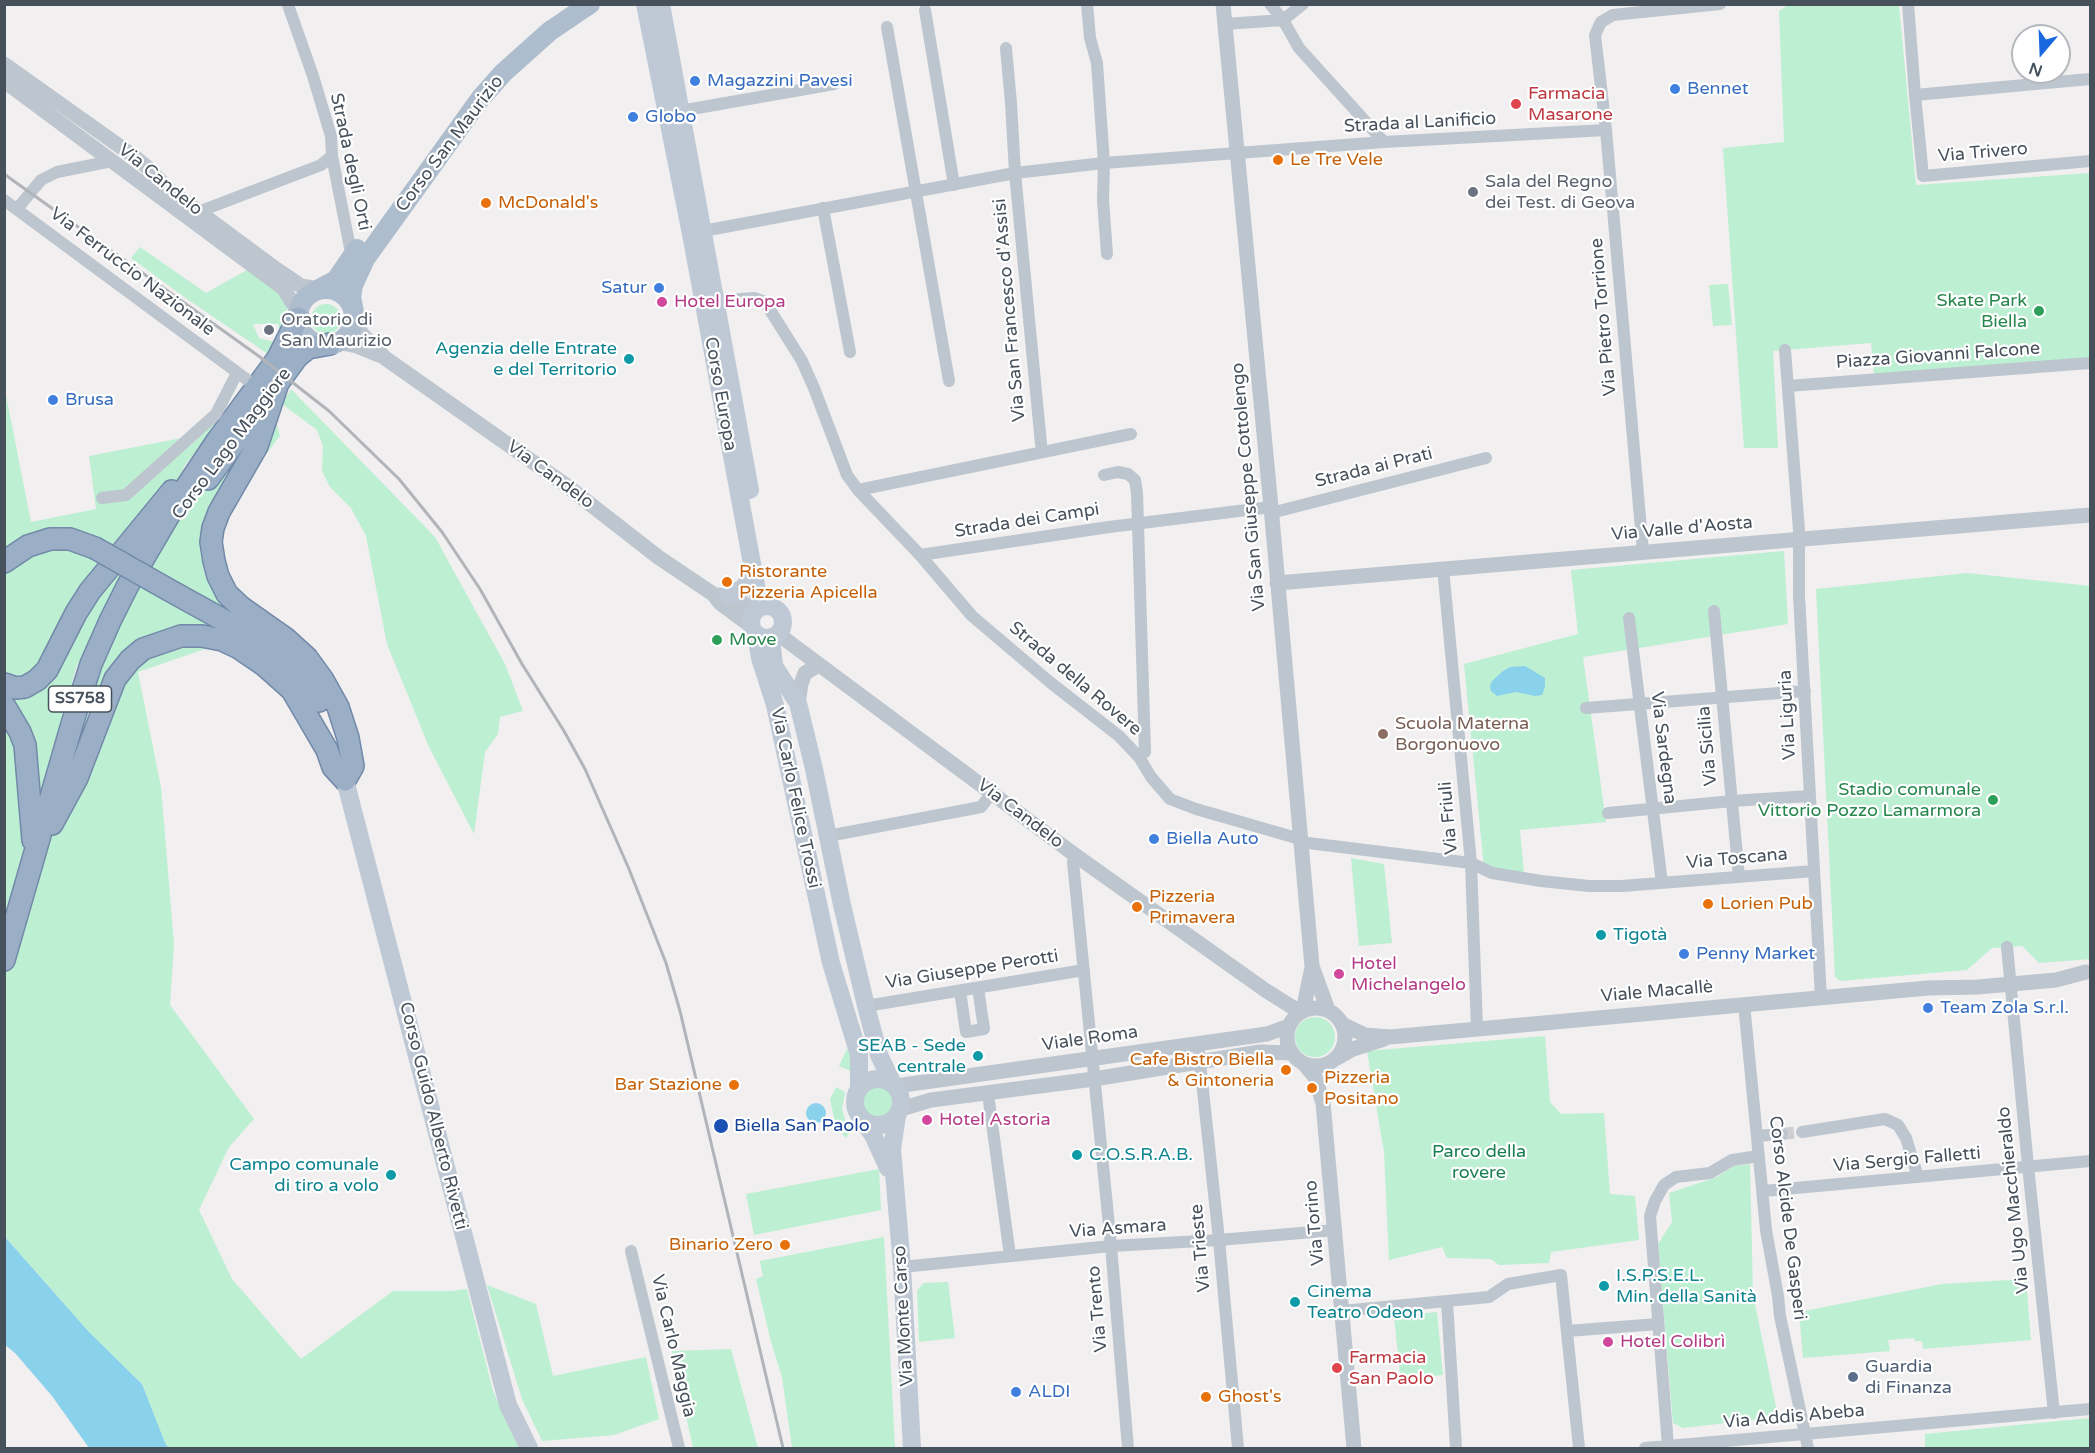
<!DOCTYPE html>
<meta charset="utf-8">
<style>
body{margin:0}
#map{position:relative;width:2095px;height:1453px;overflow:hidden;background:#f1efef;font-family:"Varela Round",sans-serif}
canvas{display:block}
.frame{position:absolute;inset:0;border:6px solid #47515c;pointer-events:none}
.north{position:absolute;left:2011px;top:24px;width:60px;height:60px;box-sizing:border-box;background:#fff;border:2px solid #b5b9be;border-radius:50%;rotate:199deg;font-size:16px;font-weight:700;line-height:24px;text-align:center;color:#47515c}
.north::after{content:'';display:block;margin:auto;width:21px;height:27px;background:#1a67e0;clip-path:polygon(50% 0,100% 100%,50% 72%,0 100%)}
</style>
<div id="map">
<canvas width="2095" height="1453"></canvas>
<div class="frame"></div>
<div class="north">N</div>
</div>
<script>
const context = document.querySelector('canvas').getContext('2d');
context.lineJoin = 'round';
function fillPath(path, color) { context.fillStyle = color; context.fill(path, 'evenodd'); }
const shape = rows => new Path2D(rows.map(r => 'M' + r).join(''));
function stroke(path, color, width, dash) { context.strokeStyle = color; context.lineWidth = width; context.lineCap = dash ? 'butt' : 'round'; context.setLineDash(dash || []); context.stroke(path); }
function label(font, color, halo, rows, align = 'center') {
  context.font = font + ' "Varela Round",sans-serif'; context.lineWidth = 4.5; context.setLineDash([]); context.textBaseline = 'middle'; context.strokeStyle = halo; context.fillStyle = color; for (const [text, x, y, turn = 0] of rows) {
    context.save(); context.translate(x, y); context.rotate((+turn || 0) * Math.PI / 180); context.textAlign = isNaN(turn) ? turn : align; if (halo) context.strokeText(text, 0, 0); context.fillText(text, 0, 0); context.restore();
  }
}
const green = shape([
 [1788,5,1899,5,1916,185,2090,173,2090,359,1874,375,1871,343,1773,351,1778,448,1744,448,1723,148,1784,142,1779,11],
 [140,247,206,293,247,270,283,297,287,307,288,328,271,356,187,299,131,258],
 [253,324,278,324,280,334,274,342,259,338],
 [1728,284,1732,325,1713,326,1709,285],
 '311 319a15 15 0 1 1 30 0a15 15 0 1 1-30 0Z',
 [291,389,435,537,505,664,523,711,500,717,498,734,485,752,474,834,429,747,387,644,366,536,351,508,330,487,322,471,323,446,317,430,282,404],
 [5,390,31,522,96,509,89,456,192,436,190,446,227,411,186,464,120,578,76,668,28,836,50,800,128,585,269,396,280,436,222,511,222,560,231,581,287,634,208,648,138,672,161,787,174,944,170,1005,254,1119,229,1147,199,1210,232,1279,301,1359,393,1291,452,1291,467,1289,493,1391,519,1448,170,1448,166,1445,142,1384,89,1332,5,1237],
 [1784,551,1788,624,1583,657,1606,822,1520,830,1524,873,1484,868,1464,664,1578,634,1571,570],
 [1967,573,2090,586,2090,959,2039,963,2022,946,1992,948,1967,970,1840,981,1835,977,1816,589],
 [1351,858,1384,864,1392,943,1359,946],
 '1295 1037a20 20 0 1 1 40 0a20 20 0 1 1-40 0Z',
 [1545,1036,1550,1102,1561,1114,1604,1113,1610,1194,1635,1196,1639,1240,1551,1252,1549,1263,1499,1265,1491,1259,1447,1258,1442,1247,1389,1260,1384,1152,1367,1051],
 [847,1049,850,1049,850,1071,839,1066],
 '862 1103a16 16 0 1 1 32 0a16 16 0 1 1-32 0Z',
 [836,1087,845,1092,842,1109,846,1122,852,1129,846,1138,836,1127,830,1099],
 [1750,1164,1753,1294,1778,1417,1683,1428,1673,1423,1658,1244,1672,1222,1669,1193,1717,1177,1734,1166],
 [879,1169,881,1210,754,1235,746,1194],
 [884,1237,895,1448,792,1448,782,1377,771,1342,756,1279,763,1276,760,1261],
 [2026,1279,2031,1340,1923,1349,1922,1341,1915,1341,1914,1338,1888,1340,1890,1351,1803,1358,1799,1312,1942,1284],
 [948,1282,955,1338,919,1342,917,1290,924,1283],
 [487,1285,536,1304,553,1376,646,1357,659,1419,614,1435,542,1441,522,1399],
 [1437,1312,1443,1375,1403,1379,1403,1385,1401,1385,1394,1316],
 [731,1349,758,1448,693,1448,672,1351],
 [2090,1418,2090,1448,1925,1448,1925,1434]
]);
const water = shape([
 [1525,666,1545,678,1545,687,1542,695,1535,696,1516,692,1497,696,1491,691,1490,686,1492,681,1503,671,1510,667],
 '806 1113a10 10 0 1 1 20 0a10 10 0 1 1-20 0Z',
 [5,1237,89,1332,142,1384,166,1445,170,1448,89,1448,52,1396,15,1353,5,1345]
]);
const minorTunnel = shape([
 [1782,1134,1802,1132]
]);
const minor = shape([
 [1087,4,1090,38,1097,63,1104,163,1103,200,1107,254],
 [1270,4,1283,20,1299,48,1384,142],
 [1908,4,1915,95,2090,79],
 [288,5,313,76,331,136,332,156,352,258],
 [925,10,954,185],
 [1225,24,1283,20,1303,4],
 [887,27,949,381],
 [1006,48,1011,103,1015,173,1041,444],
 [1915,95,1923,176,2090,161],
 [680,111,834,84],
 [4,200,257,387],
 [823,208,850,352],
 [17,209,41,180,57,172,112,161],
 [198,212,321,165,332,156],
 [703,231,1015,173,1104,163,1384,142,1606,130],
 [716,301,754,298,765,302,802,361,814,388,847,475,858,490,920,555,972,616,1051,683,1119,736,1139,757,1151,777,1170,799,1196,809,1300,839],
 [1785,350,1799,530,1799,596,1821,997],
 [1788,386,2090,363],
 [1104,475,1118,472,1128,474,1135,480,1137,493,1145,752,1139,757],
 [858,490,1131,434],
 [102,498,126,495,216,414,237,373],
 [1271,513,1486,458],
 [1643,552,1606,130,1595,35,1601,22,1613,15,1720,4],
 [920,555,1109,527,1271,507],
 [1443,568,1471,863,1477,1029],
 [1714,611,1739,877],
 [1629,618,1662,883],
 [1586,708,1805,691],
 [1608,813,1732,801,1810,796],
 [828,836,981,807,992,793],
 [1300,842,1471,863,1492,873,1541,881,1589,886,1622,886,1814,871],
 [1075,855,1073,862,1111,1246,1128,1448],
 [2007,947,2028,1166,2054,1413],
 [960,991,966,1032,984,1029,978,988],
 [1744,1004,1766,1230,1778,1296,1780,1316,1808,1448],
 [866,1006,1084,970],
 [1198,1044,1219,1240,1238,1448],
 [988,1094,1010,1256],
 [1802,1132,1885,1119,1898,1125,1906,1138,1918,1177],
 [1757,1136,1782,1134],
 [1763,1191,2090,1161],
 [631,1251,679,1448],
 [902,1267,1111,1246,1219,1240,1336,1230],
 [1447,1302,1456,1448],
 [1342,1311,1489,1297,1508,1284,1561,1275,1579,1448],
 [1567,1331,1658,1324],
 [1668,1446,1650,1216,1655,1201,1664,1185,1676,1177,1710,1173,1732,1160,1759,1156],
 [1645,1448,2090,1409]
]);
const tertiary = shape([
 [1223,4,1271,507,1312,966,1328,1010],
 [4,64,132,155,147,167,168,189,276,269,301,286,319,289],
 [4,81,283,288,296,308,298,318],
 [354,320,362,334,385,358,567,486,658,557,713,594,720,603,751,626],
 [337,342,357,346,379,355],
 [1277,583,2090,515],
 [719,595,729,597,756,609],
 [778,634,1075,855,1265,990,1300,1012],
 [798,703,801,684,805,673,819,665],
 '1287 1037a29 29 0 1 1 58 0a29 29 0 1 1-58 0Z',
 [1303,1011,1311,972],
 [1344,1025,1365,1035,1390,1037,1928,988,1978,987,2056,980,2086,972],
 [1337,1058,1353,1049,1384,1039],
 [1304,1064,1315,1077,1323,1103,1354,1448],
 [896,1086,1267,1034,1289,1026],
 [901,1109,931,1100,1094,1079,1260,1052,1292,1053]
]);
const secondary = shape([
 [645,4,691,234,760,607],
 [661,4,750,490],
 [728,596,743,588,753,574],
 '751 622a16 16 0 1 1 32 0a16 16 0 1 1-32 0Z',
 [756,634,760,658,775,705,831,963,859,1055,859,1088],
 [771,637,774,666,798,703,814,769,842,905,866,1006,879,1055,892,1082],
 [345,780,508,1405,529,1448],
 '855 1102a23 23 0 1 1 46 0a23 23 0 1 1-46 0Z',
 [897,1116,892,1149,902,1267,912,1448],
 [861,1118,873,1135,888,1168]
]);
const primary = shape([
 [319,289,336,280,357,249],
 '298 317a28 28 0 1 1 56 0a28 28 0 1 1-56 0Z',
 [354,312,351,297,353,285,365,259,480,99,503,73,550,31,590,4]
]);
const trunk = shape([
 [278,383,257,446,219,512,213,528,211,542,214,561,218,576,227,594,241,607,285,638,307,658,323,680,338,707,348,738,353,766,345,780],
 [208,479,297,357,308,348,330,344],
 [4,562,28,546,50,539,70,539,95,548],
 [169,590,263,642,286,659,305,680,319,701],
 [4,684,16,688,25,687,37,680,47,670,76,613,90,591,172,491],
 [4,705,20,732,25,745,33,840],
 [52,824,77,778,115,679,130,660,143,649,181,636,202,636,222,640,239,648,264,665,292,690,327,750,333,767,345,780],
 [4,960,72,724,91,664,110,621,128,585,179,498,217,441,278,358,298,318]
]);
const rail = shape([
 [4,174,260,357,329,411,399,479,442,532,480,589,522,664,564,731,585,769,629,869,666,963,680,1011,783,1448]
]);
const trunkBridge = shape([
 [95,548,169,590]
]);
const markers = [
 [695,81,6,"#3f7fe0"],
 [1675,89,6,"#3f7fe0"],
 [1516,104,6,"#e0444e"],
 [633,117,6,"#3f7fe0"],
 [1278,160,6,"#e8710a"],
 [1473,192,6,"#6b7280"],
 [486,203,6,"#e8710a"],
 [659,288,6,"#3f7fe0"],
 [662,302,6,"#d1479c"],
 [2039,311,6,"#2e9e5b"],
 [269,330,6,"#6b7280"],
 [629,359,6,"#0f9aa8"],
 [53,400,6,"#3f7fe0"],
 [727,582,6,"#e8710a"],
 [717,640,6,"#2e9e5b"],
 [1383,734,6,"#8d6e63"],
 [1993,800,6,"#2e9e5b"],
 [1154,839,6,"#3f7fe0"],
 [1708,904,6,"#e8710a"],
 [1137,907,6,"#e8710a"],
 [1601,935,6,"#0f9aa8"],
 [1684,954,6,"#3f7fe0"],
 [1339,974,6,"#d1479c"],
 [1928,1008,6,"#3f7fe0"],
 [978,1056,6,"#0f9aa8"],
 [1286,1070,6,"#e8710a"],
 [734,1085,6,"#e8710a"],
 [1312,1088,6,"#e8710a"],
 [927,1120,6,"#d1479c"],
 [721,1126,8,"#1a4fb4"],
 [1077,1155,6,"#0f9aa8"],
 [391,1175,6,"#0f9aa8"],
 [785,1245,6,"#e8710a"],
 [1604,1286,6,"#0f9aa8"],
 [1295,1302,6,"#0f9aa8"],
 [1608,1342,6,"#d1479c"],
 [1337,1368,6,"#e0444e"],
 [1853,1377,6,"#5c6f8a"],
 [1016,1392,6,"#3f7fe0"],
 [1206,1397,6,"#e8710a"]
];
const shields = [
 [80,699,63]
];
const shieldNames = [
 ["SS758",80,699]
];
const shopNames = [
 ["Magazzini Pavesi",707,81],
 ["Bennet",1687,89],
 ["Globo",645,117],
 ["Satur",647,288,"right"],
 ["Brusa",65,400],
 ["Biella Auto",1166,839],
 ["Penny Market",1696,954],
 ["Team Zola S.r.l.",1940,1008],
 ["ALDI",1028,1392]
];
const healthNames = [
 ["Farmacia",1528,94],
 ["Masarone",1528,115],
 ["Farmacia",1349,1358],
 ["San Paolo",1349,1379]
];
const streetNames = [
 ["Strada al Lanificio",1420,123,-3],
 ["Corso San Maurizio",450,144,-53],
 ["Via Trivero",1983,153,-5],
 ["Strada degli Orti",350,162,78],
 ["Via Candelo",160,180,39],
 ["Via Ferruccio Nazionale",132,272,37],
 ["Via San Francesco d'Assisi",1010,310,-95],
 ["Via Pietro Torrione",1604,317,-95],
 ["Piazza Giovanni Falcone",1938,356,-4],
 ["Corso Europa",720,394,80],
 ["Corso Lago Maggiore",232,444,-53],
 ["Strada ai Prati",1374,468,-14],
 ["Via Candelo",550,475,36],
 ["Via San Giuseppe Cottolengo",1249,487,-95],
 ["Strada dei Campi",1027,521,-9],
 ["Via Valle d'Aosta",1682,529,-5],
 ["Strada della Rovere",1075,679,40],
 ["Via Liguria",1788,715,-93],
 ["Via Sicilia",1708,746,-95],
 ["Via Sardegna",1663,748,83],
 ["Via Carlo Felice Trossi",795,798,78],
 ["Via Candelo",1020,814,37],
 ["Via Friuli",1449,818,-95],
 ["Via Toscana",1737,859,-5],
 ["Via Giuseppe Perotti",972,970,-9],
 ["Viale Macallè",1657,992,-5],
 ["Viale Roma",1090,1039,-8],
 ["Corso Guido Alberto Rivetti",433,1116,76],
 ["Via Sergio Falletti",1907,1160,-5],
 ["Via Ugo Macchieraldo",2014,1200,-96],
 ["Corso Alcide De Gasperi",1787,1218,83],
 ["Via Torino",1315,1223,-95],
 ["Via Asmara",1118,1229,-4],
 ["Via Trieste",1201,1248,-95],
 ["Via Trento",1098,1309,-95],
 ["Via Monte Carso",904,1316,-93],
 ["Via Carlo Maggia",673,1346,77],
 ["Via Addis Abeba",1794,1417,-5]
];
const foodNames = [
 ["Le Tre Vele",1290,160],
 ["McDonald's",498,203],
 ["Ristorante",739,572],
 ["Pizzeria Apicella",739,593],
 ["Pizzeria",1149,897],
 ["Primavera",1149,918],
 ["Lorien Pub",1720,904],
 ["Cafe Bistro Biella",1274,1060,"right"],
 ["& Gintoneria",1274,1081,"right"],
 ["Pizzeria",1324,1078],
 ["Positano",1324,1099],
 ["Bar Stazione",722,1085,"right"],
 ["Binario Zero",773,1245,"right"],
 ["Ghost's",1218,1397]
];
const worshipNames = [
 ["Sala del Regno",1485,182],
 ["dei Test. di Geova",1485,203],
 ["Oratorio di",281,320],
 ["San Maurizio",281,341]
];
const leisureNames = [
 ["Skate Park",2027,301],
 ["Biella",2027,322],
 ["Move",729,640,"left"],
 ["Stadio comunale",1981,790],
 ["Vittorio Pozzo Lamarmora",1981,811]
];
const hotelNames = [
 ["Hotel Europa",674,302],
 ["Hotel",1351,964],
 ["Michelangelo",1351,985],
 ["Hotel Astoria",939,1120],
 ["Hotel Colibrì",1620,1342]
];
const cultureNames = [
 ["Agenzia delle Entrate",617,349,"right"],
 ["e del Territorio",617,370,"right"],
 ["Tigotà",1613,935],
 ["SEAB - Sede",966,1046,"right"],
 ["centrale",966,1067,"right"],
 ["C.O.S.R.A.B.",1089,1155],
 ["Campo comunale",379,1165,"right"],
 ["di tiro a volo",379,1186,"right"],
 ["I.S.P.S.E.L.",1616,1276],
 ["Min. della Sanità",1616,1297],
 ["Cinema",1307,1292],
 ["Teatro Odeon",1307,1313]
];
const educationNames = [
 ["Scuola Materna",1395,724],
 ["Borgonuovo",1395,745]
];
const transitNames = [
 ["Biella San Paolo",734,1126]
];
const parkNames = [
 ["Parco della",1479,1152],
 ["rovere",1479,1173]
];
const serviceNames = [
 ["Guardia",1865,1367],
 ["di Finanza",1865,1388]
];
fillPath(green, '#bdefd3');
fillPath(water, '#8ad2eb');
stroke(minorTunnel, '#cfcfd2', 12, [12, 6]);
stroke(trunk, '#7289a9', 24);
stroke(minor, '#bdc5ce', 12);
stroke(tertiary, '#bdc5ce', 15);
stroke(secondary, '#bfc9d6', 18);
stroke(primary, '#aebdcd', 20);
stroke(trunk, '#9aaec5', 21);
stroke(rail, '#b1b4b9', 3);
stroke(trunkBridge, '#7289a9', 24, []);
stroke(trunkBridge, '#9aaec5', 21);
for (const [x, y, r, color] of markers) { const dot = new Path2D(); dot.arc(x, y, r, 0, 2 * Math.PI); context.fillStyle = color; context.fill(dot); stroke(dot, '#fff', 2); }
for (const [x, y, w] of shields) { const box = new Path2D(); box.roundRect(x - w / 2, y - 13, w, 26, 4.5); context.fillStyle = '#fff'; context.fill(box); stroke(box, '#47515c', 1.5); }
label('bold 16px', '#47515c', null, shieldNames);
label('18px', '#366cbe', '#fff', shopNames, 'left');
label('18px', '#be3a42', '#fff', healthNames, 'left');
label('18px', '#47515c', '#fff', streetNames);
label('18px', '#c56008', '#fff', foodNames, 'left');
label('18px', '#5b616d', '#fff', worshipNames, 'left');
label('18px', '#27864d', '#fff', leisureNames, 'right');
label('18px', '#b23c85', '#fff', hotelNames, 'left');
label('18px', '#0d838f', '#fff', cultureNames, 'left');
label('18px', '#785e54', '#fff', educationNames, 'left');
label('18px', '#164399', '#fff', transitNames, 'left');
label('18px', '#177e50', '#fff', parkNames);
label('18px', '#4e5e75', '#fff', serviceNames, 'left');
</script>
